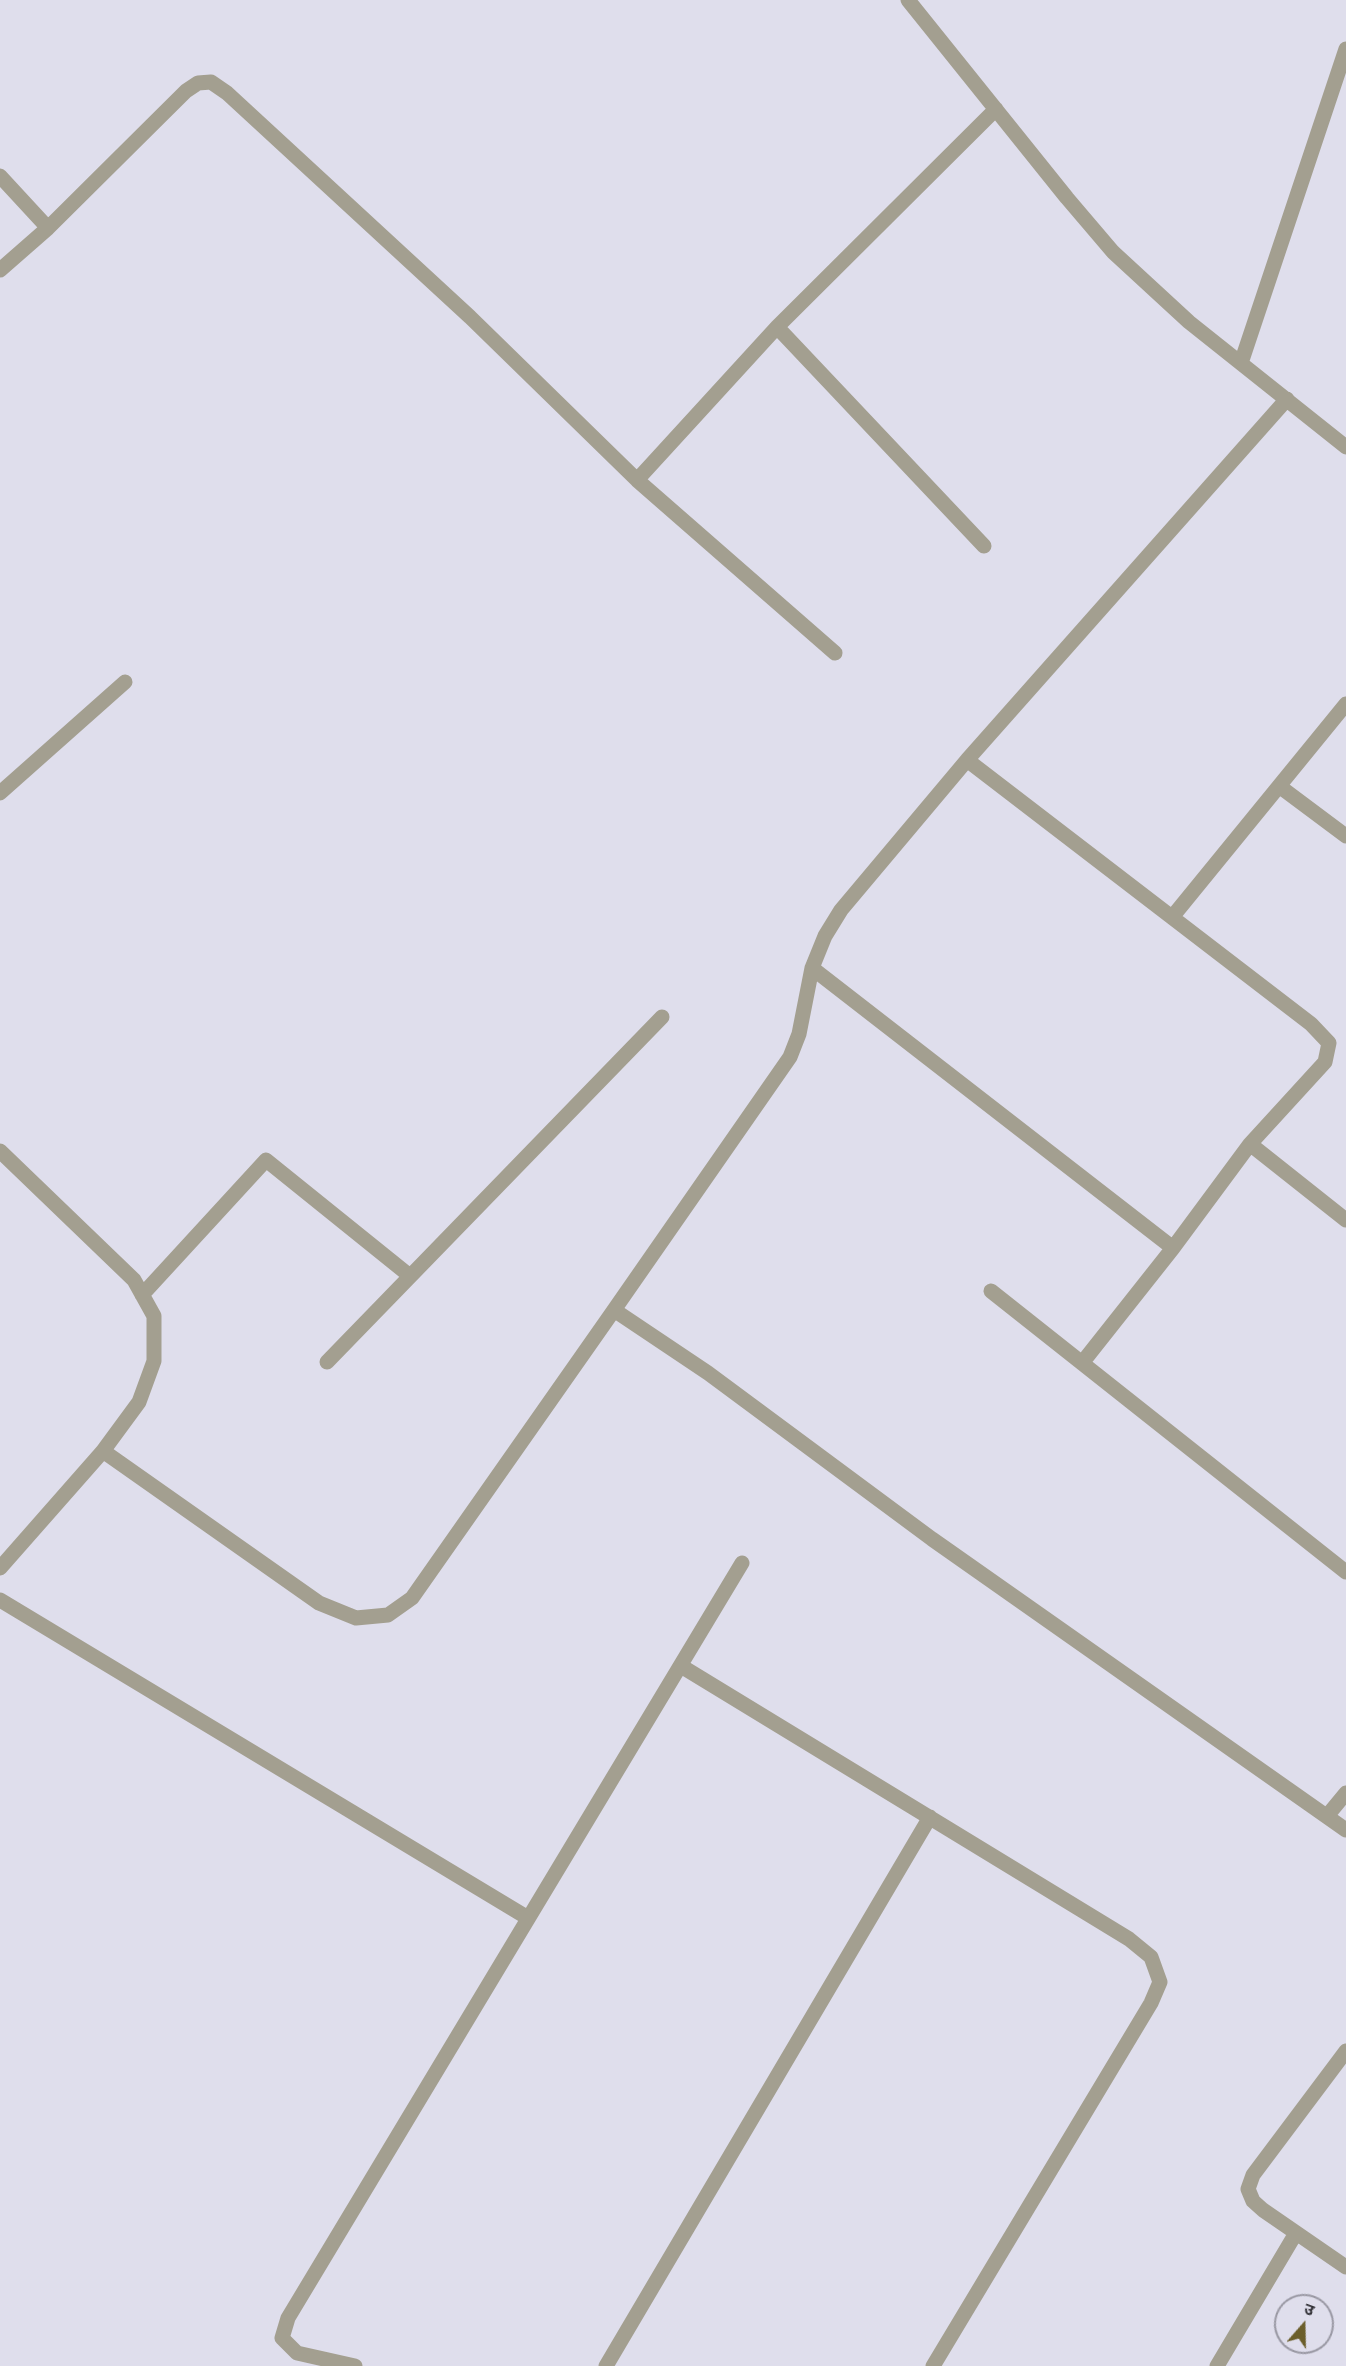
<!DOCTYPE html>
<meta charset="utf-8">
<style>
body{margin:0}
#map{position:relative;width:1346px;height:2366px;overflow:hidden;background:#dfdeec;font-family:"PT Sans Narrow","Noto Sans Devanagari",sans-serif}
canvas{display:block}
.north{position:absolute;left:1274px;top:2294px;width:60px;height:60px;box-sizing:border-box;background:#dfdeec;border:2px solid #9998a3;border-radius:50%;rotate:20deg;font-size:16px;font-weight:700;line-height:24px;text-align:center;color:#313036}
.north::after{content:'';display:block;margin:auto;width:21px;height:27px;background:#6b5e2b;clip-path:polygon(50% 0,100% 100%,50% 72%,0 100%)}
</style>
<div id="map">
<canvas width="1346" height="2366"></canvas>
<div class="north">उ</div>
</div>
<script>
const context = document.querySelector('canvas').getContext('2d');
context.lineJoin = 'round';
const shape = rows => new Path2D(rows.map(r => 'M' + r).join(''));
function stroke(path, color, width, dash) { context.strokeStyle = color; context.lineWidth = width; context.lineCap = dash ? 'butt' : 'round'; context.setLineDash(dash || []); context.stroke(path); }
const minor = shape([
 [908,0,1067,198,1113,252,1189,322,1346,447],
 [0,176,48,228],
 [0,270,48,228,186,91,198,83,211,82,227,93,470,317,637,480,835,653],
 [777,327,984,546],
 [1241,363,1346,49],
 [637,480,777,327,996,109],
 [967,760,1311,1024,1329,1043,1325,1062,1250,1144],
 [1279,786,1346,836],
 [0,793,125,682],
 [1173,916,1346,704],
 [812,968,1173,1248],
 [0,1151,134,1280,154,1316,154,1361,139,1402,103,1451,0,1568],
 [991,1291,1346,1572],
 [142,1295,266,1160,410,1276],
 [614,1310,790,1057,799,1034,812,968,825,936,841,910,967,760,1287,399],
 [327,1362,662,1017],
 [1082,1363,1173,1248,1250,1144,1346,1220],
 [103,1451,319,1603,356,1618,388,1615,412,1598,614,1310,708,1373,932,1539,1346,1830],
 [0,1600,528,1918],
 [681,1666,1129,1939,1151,1957,1160,1982,1151,2003,933,2366],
 [1327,1816,1346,1793],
 [1346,2051,1253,2175,1248,2189,1253,2201,1263,2210,1346,2267],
 [355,2366,297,2353,282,2338,288,2318,742,1563],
 [606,2366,930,1817],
 [1217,2366,1296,2233]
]);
stroke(minor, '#a39f90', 15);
</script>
